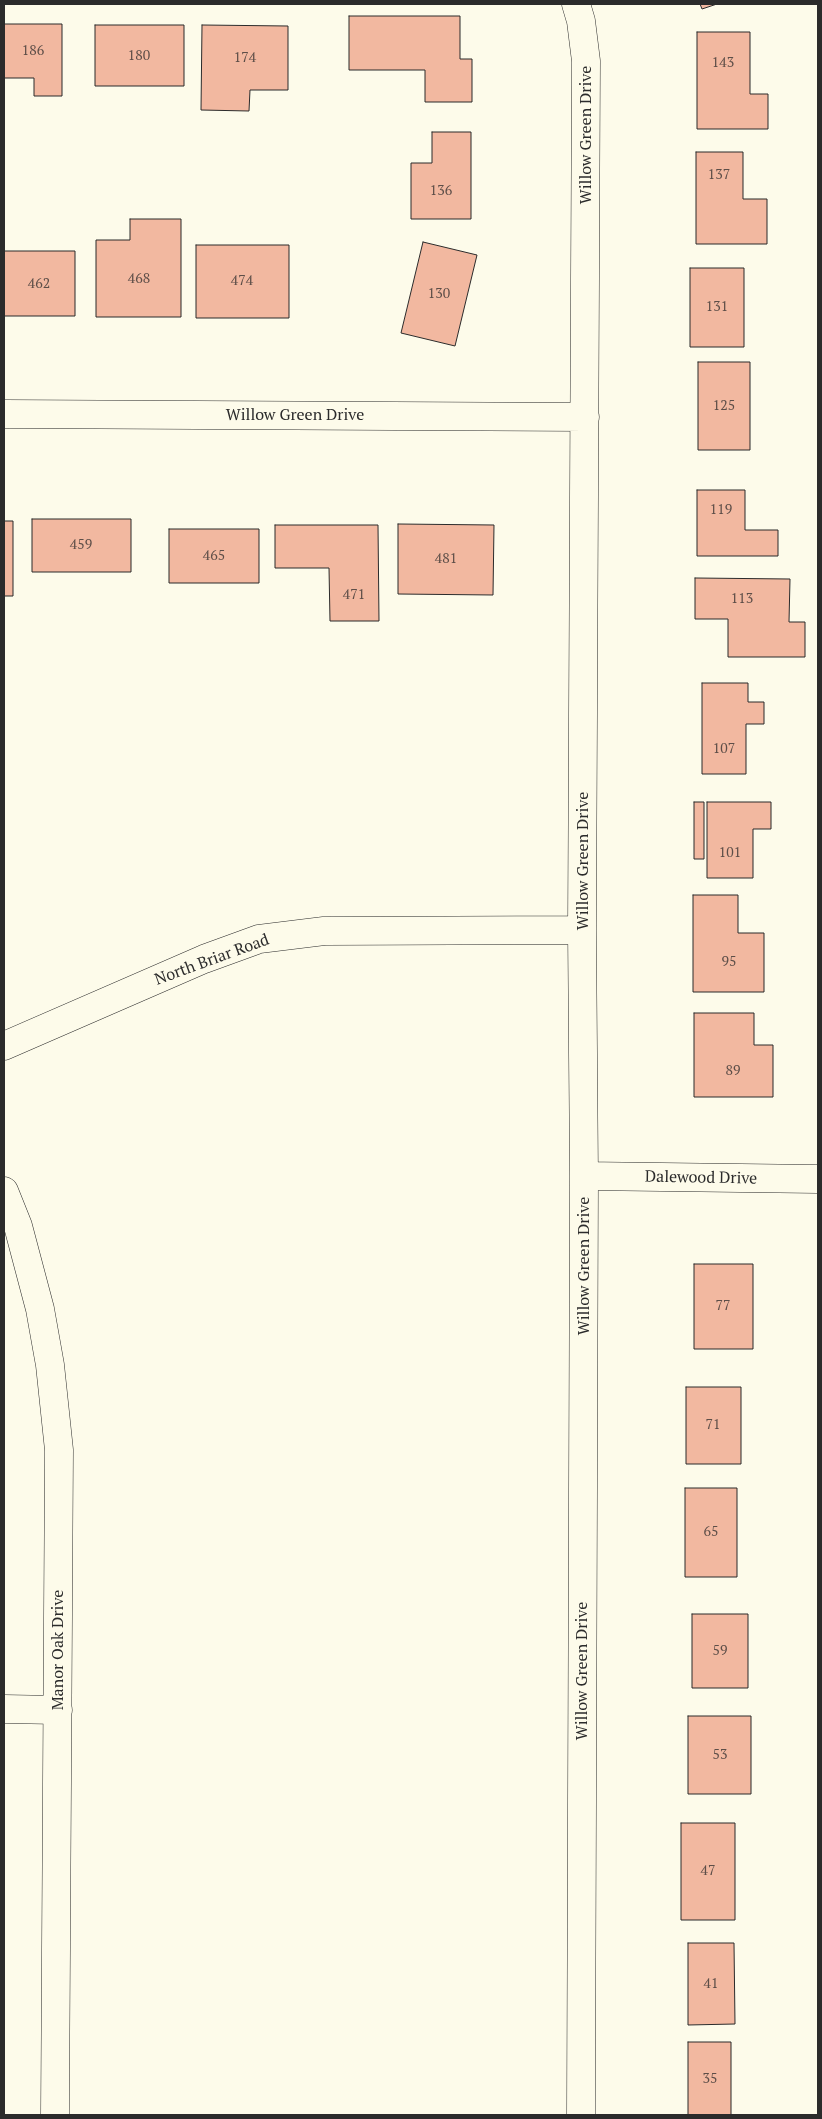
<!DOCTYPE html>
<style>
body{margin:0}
#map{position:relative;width:822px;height:2119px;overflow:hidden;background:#fdfbea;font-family:"PT Serif",serif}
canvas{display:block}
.frame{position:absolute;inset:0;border:5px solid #2b2b2b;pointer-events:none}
</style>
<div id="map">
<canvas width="822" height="2119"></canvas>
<div class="frame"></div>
</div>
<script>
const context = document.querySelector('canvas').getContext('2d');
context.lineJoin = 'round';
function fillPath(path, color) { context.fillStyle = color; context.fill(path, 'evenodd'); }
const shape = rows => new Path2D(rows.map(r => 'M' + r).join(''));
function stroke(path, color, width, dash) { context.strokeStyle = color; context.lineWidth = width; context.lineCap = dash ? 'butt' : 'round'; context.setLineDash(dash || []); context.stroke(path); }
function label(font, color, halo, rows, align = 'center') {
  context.font = font + ' "PT Serif",serif'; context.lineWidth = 4; context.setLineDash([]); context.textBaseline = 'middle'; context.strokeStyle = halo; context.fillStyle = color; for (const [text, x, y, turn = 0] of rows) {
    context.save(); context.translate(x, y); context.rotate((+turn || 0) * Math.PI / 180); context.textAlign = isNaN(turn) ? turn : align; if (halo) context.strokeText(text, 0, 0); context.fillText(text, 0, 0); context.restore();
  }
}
const building = shape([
 [700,4,717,4,702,9,700,4],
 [349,16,460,16,460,59,472,59,472,102,425,102,425,70,349,70,349,16],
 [4,24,62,24,62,96,34,96,34,78,4,78,4,24],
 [95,25,184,25,184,86,95,86,95,25],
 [202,25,288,26,288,90,250,90,249,111,201,110,202,25],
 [697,32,750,32,750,94,768,94,768,129,697,129,697,32],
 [432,132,471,132,471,219,411,219,411,163,432,163,432,132],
 [696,152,743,152,743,199,767,199,767,244,696,244,696,152],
 [130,219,181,219,181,317,96,317,96,240,130,240,130,219],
 [423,242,477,255,455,346,401,333,423,242],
 [196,245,289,245,289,318,196,318,196,245],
 [4,251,75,251,75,316,4,316,4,251],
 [690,268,744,268,744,347,690,347,690,268],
 [698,362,750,362,750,450,698,450,698,362],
 [697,490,745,490,745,530,778,530,778,556,697,556,697,490],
 [32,519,131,519,131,572,32,572,32,519],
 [4,521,13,521,13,596,4,596,4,521],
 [398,524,494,525,493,595,398,594,398,524],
 [275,525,378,525,379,621,330,621,329,568,275,568,275,525],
 [169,529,259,529,259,583,169,583,169,529],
 [695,578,790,579,789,622,805,622,805,657,728,657,728,619,695,619,695,578],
 [702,683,748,683,748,702,764,702,764,724,746,724,746,774,702,774,702,683],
 [694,802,704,802,704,859,694,859,694,802],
 [707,802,771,802,771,829,753,829,753,878,707,878,707,802],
 [693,895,738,895,738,933,764,933,764,992,693,992,693,895],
 [694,1013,754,1013,754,1045,773,1045,773,1097,694,1097,694,1013],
 [694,1264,753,1264,753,1349,694,1349,694,1264],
 [686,1387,741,1387,741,1464,686,1464,686,1387],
 [685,1488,737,1488,737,1577,685,1577,685,1488],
 [692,1614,748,1614,748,1688,692,1688,692,1614],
 [688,1716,751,1716,751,1794,688,1794,688,1716],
 [681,1823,735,1823,735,1920,681,1920,681,1823],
 [688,1943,734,1943,735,2024,688,2025,688,1943],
 [688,2042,731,2042,731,2115,688,2115,688,2042]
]);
const minor = shape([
 [576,4,581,21,586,61,582,930,584,1176,581,2115],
 [4,414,585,417],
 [4,1046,204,959,259,939,324,931,582,930],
 [584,1176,818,1179],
 [4,1191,18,1226,40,1309,50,1365,59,1450,55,2115],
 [4,1709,58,1710]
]);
const numberNames = [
 ["186",33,51],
 ["180",139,56],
 ["174",245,58],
 ["143",723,63],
 ["137",719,175],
 ["136",441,191],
 ["468",139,279],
 ["474",242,281],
 ["462",39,284],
 ["130",439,294],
 ["131",717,307],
 ["125",724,406],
 ["119",721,510],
 ["459",81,545],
 ["465",214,556],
 ["481",446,559],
 ["471",354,595],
 ["113",742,599],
 ["107",724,749],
 ["101",730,853],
 ["95",729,962],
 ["89",733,1071],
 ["77",723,1306],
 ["71",713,1425],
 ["65",711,1532],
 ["59",720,1651],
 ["53",720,1755],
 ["47",708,1871],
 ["41",711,1984],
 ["35",710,2079]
];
const streetNames = [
 ["Willow Green Drive",586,135,-90],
 ["Willow Green Drive",295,415],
 ["Willow Green Drive",583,861,-90],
 ["North Briar Road",212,960,-20],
 ["Dalewood Drive",701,1178,1],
 ["Willow Green Drive",584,1266,-90],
 ["Manor Oak Drive",58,1650,-90],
 ["Willow Green Drive",582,1671,-90]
];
fillPath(building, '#f2b8a0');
stroke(building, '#2b2b2b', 1);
stroke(minor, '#2b2b2b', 29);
stroke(minor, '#fdfbea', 28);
label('14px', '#5d4e48', null, numberNames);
label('16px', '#2b2b2b', '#fdfbea', streetNames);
</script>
